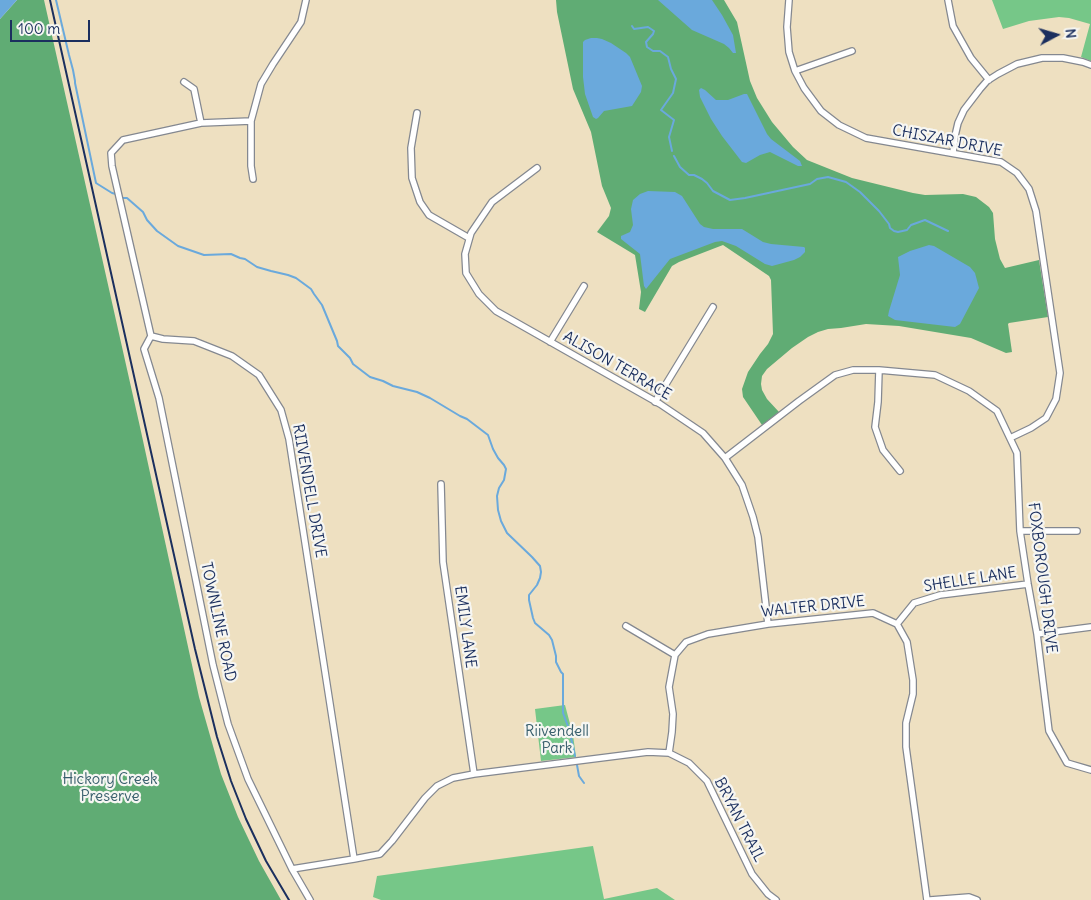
<!DOCTYPE html>
<style>
body{margin:0}
#map{position:relative;width:1091px;height:900px;overflow:hidden;background:#eee0c1;font-family:Delius,sans-serif}
canvas{display:block}
.north{position:absolute;left:1031px;top:10px;width:50px;height:50px;-webkit-text-stroke:4px #f6f6f2;paint-order:stroke;rotate:84deg;font-size:14px;font-weight:700;line-height:20px;text-align:center;color:#1b2f5e}
.north::after{content:'';display:block;margin:auto;width:18px;height:22px;background:#1b2f5e;clip-path:polygon(50% 0,100% 100%,50% 72%,0 100%)}
.scale{position:absolute;left:10px;top:20px;width:80px;height:22px;box-sizing:border-box;border:2px solid #1b2f5e;border-top:0;padding-left:6px;font-size:15px;line-height:18px;white-space:nowrap;color:#1b2f5e;-webkit-text-stroke:4px #f6f6f2;paint-order:stroke}
</style>
<div id="map">
<canvas width="1091" height="900"></canvas>
<div class="north">N</div>
<div class="scale">100 m</div>
</div>
<script>
const context = document.querySelector('canvas').getContext('2d');
context.lineJoin = 'round';
function fillPath(path, color) { context.fillStyle = color; context.fill(path, 'evenodd'); }
const shape = rows => new Path2D(rows.map(r => 'M' + r).join(''));
function stroke(path, color, width, dash) { context.strokeStyle = color; context.lineWidth = width; context.lineCap = dash ? 'butt' : 'round'; context.setLineDash(dash || []); context.stroke(path); }
function label(font, color, halo, rows, align = 'center') {
  context.font = font + ' Delius,sans-serif'; context.lineWidth = 4.5; context.setLineDash([]); context.textBaseline = 'middle'; context.strokeStyle = halo; context.fillStyle = color; for (const [text, x, y, turn = 0] of rows) {
    context.save(); context.translate(x, y); context.rotate((+turn || 0) * Math.PI / 180); context.textAlign = isNaN(turn) ? turn : align; if (halo) context.strokeText(text, 0, 0); context.fillText(text, 0, 0); context.restore();
  }
}
const green = shape([
 [992,0,1091,0,1091,61,1081,57,1090,24,1069,18,1059,17,1029,21,1003,29],
 [565,705,573,735,576,757,541,761,535,709],
 [593,846,604,899,657,888,675,900,381,900,373,897,377,876]
]);
const forest = shape([
 [17,0,44,0,140,427,199,697,221,774,238,817,259,861,281,900,0,900,0,19],
 [556,0,724,0,737,22,750,81,757,98,772,122,793,147,807,160,852,178,913,193,925,195,963,194,976,197,989,207,993,213,995,239,1000,259,1005,268,1039,260,1048,317,1009,323,1008,324,1012,352,1006,353,971,338,899,326,866,324,841,328,828,329,818,332,808,337,792,348,767,369,762,376,761,384,762,390,767,399,779,412,762,425,743,397,742,389,748,372,760,354,768,344,773,334,771,280,769,276,723,245,679,262,672,266,645,312,639,309,641,292,635,255,597,232,609,216,611,208,602,186,591,132,573,89,557,12]
]);
const water = shape([
 [0,0,17,0,0,19],
 [658,0,712,0,722,15,733,35,736,53,733,53,729,48,724,44,692,30],
 [591,38,597,38,602,39,611,43,626,53,630,57,642,86,641,92,632,106,604,111,598,118,596,119,593,117,585,94,583,77,583,42,585,40],
 [701,88,705,90,716,100,728,100,744,94,747,94,767,134,771,139,800,161,802,166,798,166,770,152,760,155,746,163,742,162,722,136,711,119,700,97,699,90],
 [648,191,675,192,682,196,700,224,704,227,713,229,742,229,763,242,771,244,804,247,805,248,805,252,800,257,794,260,772,266,765,264,736,246,722,241,715,242,670,259,646,289,644,286,640,254,621,239,621,236,630,232,633,225,631,209,633,200,640,194],
 [929,245,934,246,970,267,975,273,979,288,960,324,955,327,895,320,888,316,889,311,900,275,898,257,910,251]
]);
const stream = shape([
 [56,0,69,55,73,70,75,81,75,83,96,183,112,193,116,194],
 [632,26,634,29,648,27,654,31,653,34,646,42,647,47,653,51,660,51,668,57,671,69,676,79,673,93,661,110,674,120,669,137,672,151],
 [674,156,680,167,689,175,694,175,702,179,707,183,713,191,730,200,745,198,810,184,817,179,828,177,846,182,860,192,879,211,889,224,890,228,894,231,898,232,907,230,911,225,925,220,948,231],
 [123,198,127,198,143,212,147,220,157,231,178,246,204,255,231,254,240,258,245,259,257,267,271,271,288,275,296,278,311,289,314,294,322,305,337,341,338,346,350,358,353,364,370,377,383,381,393,386,417,392,430,398,460,416,467,419,488,435,493,449,498,458,504,465,506,469,504,480,499,488,497,496,498,510,501,521,507,533,532,557,540,566,541,572,540,578,537,585,529,595,529,600,533,618,535,623,549,635,552,640,556,656,556,662,561,672,563,674,563,713,569,729,575,756],
 [577,765,579,776,584,783]
]);
const minor = shape([
 [789,0,787,27,789,52,795,71,804,88,821,111,839,125,866,138,1001,162,1017,173,1029,189,1036,211,1060,373,1056,399,1046,418,1031,428,1010,438],
 [948,0,953,26,971,58,989,80],
 [795,71,852,51],
 [184,82,194,89,201,123],
 [417,113,411,148,412,178,420,202,429,215,469,238],
 [251,121,201,123,123,140,111,153,112,166,151,336,163,339,194,341,232,356,259,375,281,410,289,439,354,859],
 [953,153,955,136,958,123,964,110,980,89,987,81,998,74,1017,64,1042,58,1063,58,1083,62,1091,65],
 [537,168,492,202,471,233,465,254,466,273,479,294,496,311,660,404,703,433,725,458,742,485,753,517,758,537,768,624],
 [253,179,251,166,251,121,261,84,273,64,301,22,306,0],
 [151,336,144,349,159,398,213,665,228,724,248,779,292,869,310,900],
 [550,342,584,286],
 [879,370,878,402,875,427,883,450,900,471],
 [655,402,713,307],
 [725,458,799,401,835,375,853,370,879,370,935,375,969,391,997,411,1017,453,1020,531,1028,584,1037,634,1049,731,1067,763,1091,770],
 [441,484,443,562,474,774],
 [1020,531,1077,531],
 [897,624,914,603,940,595,1028,584],
 [626,626,675,655],
 [1037,634,1091,627],
 [669,753,672,732,673,714,669,687,675,655,686,642,708,634,768,624,873,613,897,624,907,642,913,680,913,694,906,723,906,747,927,900],
 [292,869,354,859,380,854,392,841,425,798,437,786,453,778,474,774,648,752,669,753,689,763,707,781,752,874,768,894,776,900],
 [930,900,969,897,977,900]
]);
const rail = shape([
 [50,0,195,649,217,737,231,781,246,819,266,861,289,900]
]);
const streetNames = [
 ["CHISZAR DRIVE",947,141,11],
 ["ALISON TERRACE",617,366,30],
 ["RIIVENDELL DRIVE",309,491,80],
 ["FOXBOROUGH DRIVE",1042,578,83],
 ["SHELLE LANE",970,580,-9],
 ["WALTER DRIVE",813,607,-6],
 ["TOWNLINE ROAD",218,622,78],
 ["EMILY LANE",465,627,82],
 ["BRYAN TRAIL",739,820,63]
];
const parkNames = [
 ["Riivendell",557,732],
 ["Park",557,749],
 ["Hickory Creek",110,780],
 ["Preserve",110,797]
];
fillPath(green, '#76c788');
fillPath(forest, '#60ac74');
fillPath(water, '#6aa9dc');
stroke(stream, '#6aa9dc', 2);
stroke(minor, '#848890', 8);
stroke(minor, '#fff', 5.5);
stroke(rail, '#1b2f5e', 2);
label('15px', '#1b2f5e', '#f6f6f2', streetNames);
label('15px', '#365d6b', '#f6f6f2', parkNames);
</script>
